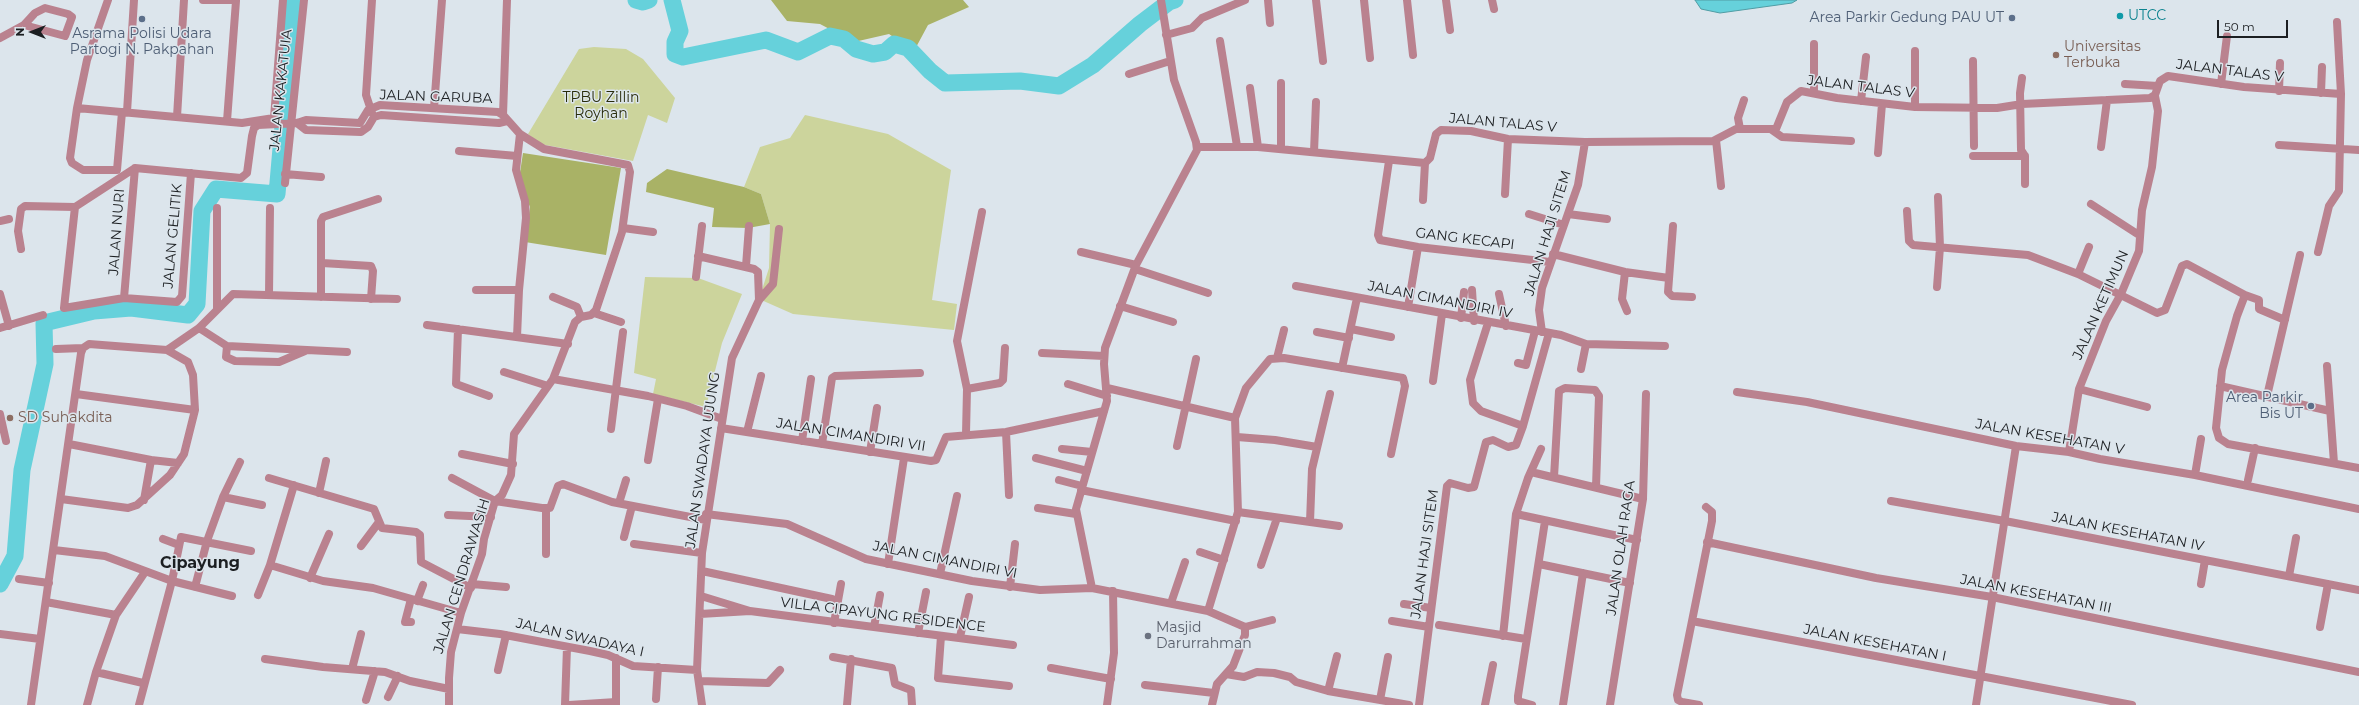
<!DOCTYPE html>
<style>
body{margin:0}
#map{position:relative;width:2359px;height:705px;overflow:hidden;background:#dce5ec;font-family:Montserrat,sans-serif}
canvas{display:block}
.north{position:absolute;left:12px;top:12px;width:40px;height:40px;-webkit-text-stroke:3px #dce5ec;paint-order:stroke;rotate:270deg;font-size:11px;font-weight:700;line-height:16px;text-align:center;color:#1c1f22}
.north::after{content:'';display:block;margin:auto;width:14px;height:18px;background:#1c1f22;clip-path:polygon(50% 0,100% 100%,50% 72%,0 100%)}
.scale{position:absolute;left:2217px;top:20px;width:71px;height:18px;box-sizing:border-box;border:2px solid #1c1f22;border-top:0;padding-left:5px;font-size:12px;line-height:14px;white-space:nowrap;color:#1c1f22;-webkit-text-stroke:3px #dce5ec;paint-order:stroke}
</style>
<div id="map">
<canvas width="2359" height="705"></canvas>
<div class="north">N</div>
<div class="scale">50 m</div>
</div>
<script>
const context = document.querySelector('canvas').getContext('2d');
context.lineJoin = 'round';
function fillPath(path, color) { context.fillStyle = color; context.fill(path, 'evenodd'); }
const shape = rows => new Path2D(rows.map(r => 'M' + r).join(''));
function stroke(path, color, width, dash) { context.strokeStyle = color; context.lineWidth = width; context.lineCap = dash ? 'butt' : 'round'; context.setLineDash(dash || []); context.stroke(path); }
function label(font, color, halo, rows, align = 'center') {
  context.font = font + ' Montserrat,sans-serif'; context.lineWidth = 3; context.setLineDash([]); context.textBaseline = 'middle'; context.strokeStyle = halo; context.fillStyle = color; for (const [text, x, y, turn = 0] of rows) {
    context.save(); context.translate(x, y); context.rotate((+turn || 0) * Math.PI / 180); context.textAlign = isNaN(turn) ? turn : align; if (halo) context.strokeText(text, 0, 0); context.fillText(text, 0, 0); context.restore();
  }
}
const green = shape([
 [594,47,626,49,643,59,675,98,667,123,648,115,633,161,540,144,528,134,579,49],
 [805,115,888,134,951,170,932,300,957,304,954,330,793,314,759,299,769,268,770,224,761,194,744,187,760,147,790,138],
 [645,277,698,278,742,294,722,343,706,407,653,394,656,379,634,373]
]);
const forest = shape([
 [771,0,963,0,969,7,928,25,914,51,889,34,854,42,820,24,787,21],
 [523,153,621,168,606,255,525,242,530,207,519,179],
 [667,169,744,187,761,194,770,224,748,228,712,227,714,208,646,192,647,183]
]);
const water = shape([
 [1695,0,1797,0,1792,3,1720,13,1701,9,1695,0]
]);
const river = shape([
 [636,0,643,2,649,0],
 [672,0,680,31,675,42,675,54,683,57,766,40,798,52,830,36,844,39,856,49,873,54,885,52,894,44,908,48,930,71,945,83,1020,81,1059,86,1093,65,1140,24,1169,2,1175,0],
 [0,584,15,556,22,470,45,364,44,323,94,311,131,308,188,315,197,304,202,211,216,189,277,194,294,0]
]);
const street = shape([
 [203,0,236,0],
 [372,0,366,95,372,113],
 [1268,0,1270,23],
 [1316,0,1323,61],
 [1364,0,1370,58],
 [1407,0,1413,55],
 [1446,0,1450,30],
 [1492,0,1494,9],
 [1166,35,1192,28,1202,18,1245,0],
 [0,38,24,25,35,13,45,8,68,14,72,17,65,36,24,25],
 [1220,41,1237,146],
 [1814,44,1814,93],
 [1915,51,1915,107],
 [1973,61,1974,146],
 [1129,74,1170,61],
 [2022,78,2020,93,2021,150,2025,156,2025,184],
 [1281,83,1281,149],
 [2125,84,2158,86],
 [2221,84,2227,36],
 [1250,88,1258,147],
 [2279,91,2280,63],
 [2321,93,2322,67],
 [1861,101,1866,57],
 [77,108,87,60,108,0],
 [434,108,442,0],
 [122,112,117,170,83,170,72,163,70,158,77,108,242,123,274,118,283,0],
 [127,112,134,0],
 [503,115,507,0],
 [177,117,184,0],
 [227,121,236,1],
 [297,123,306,130,361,132,368,127,374,117,381,115,499,123,507,121],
 [1740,129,1738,118,1744,100],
 [1772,130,1782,137,1851,141],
 [1716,140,1721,186],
 [2279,145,2359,150],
 [1197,147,1258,147,1425,163,1430,158,1436,134,1441,130,1471,131,1508,139,1585,142,1713,141,1736,129,1776,129,1787,102,1801,91,1837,98,1915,107,1997,108,2022,104,2150,98,2155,95,2160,81,2168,76,2244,87,2341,94],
 [2101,147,2107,100],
 [459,151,517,156],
 [1314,152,1316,102],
 [1878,153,1882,104],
 [1973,156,2025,156],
 [1389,161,1378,235,1380,240,1418,247,1550,262],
 [285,174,321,177],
 [285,183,304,0],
 [1505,194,1508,139],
 [1423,200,1425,163],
 [2091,204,2139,235],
 [75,207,64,308,124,298,177,302,182,296,191,173],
 [1907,211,1909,241,1913,245,2028,255,2078,274,2157,313,2165,310,2182,266,2187,264,2245,295,2259,300,2259,309,2285,320],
 [1529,214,1564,225],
 [1568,214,1607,219],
 [0,221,9,219],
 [1673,226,1668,292,1672,296,1692,297],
 [623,228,653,232],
 [21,249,18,231,21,209,25,206,75,207,135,168,241,178,247,173,252,136,254,128,258,125,297,123,306,120,360,123,368,110,380,105,498,112,503,115,520,134,544,149,628,165,630,172,622,232,596,310,591,315,581,317,575,322,553,379,514,434,511,475,502,495,495,501,484,539,482,554,461,613,451,652,449,678,449,705],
 [1081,252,1136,265],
 [2318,252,2329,206,2339,191,2341,94,2337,22],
 [1553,254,1625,272,1669,278],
 [698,256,754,269,758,272,759,300],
 [322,263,371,266,373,271,371,299],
 [746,266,749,226],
 [1135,269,1208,293],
 [1625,272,1622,299,1627,311],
 [2078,274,2089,247],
 [696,277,702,226],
 [1296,286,1561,335,1586,344,1665,346],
 [1937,287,1940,247,1938,197],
 [476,290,519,290],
 [1472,290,1474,321],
 [0,294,9,326],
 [1499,294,1506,326],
 [269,295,270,208],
 [2245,295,2237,316,2222,370,2216,428,2219,438,2228,444,2359,468],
 [321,297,321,221,323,217,378,199],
 [553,297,577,307,581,317],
 [124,298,135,168],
 [1120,306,1173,322],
 [1408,307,1418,247],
 [217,309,217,208],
 [594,313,621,322],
 [1461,318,1464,292],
 [1488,323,1470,380,1473,403,1481,411,1523,426],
 [427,325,568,344],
 [0,328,43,315],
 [199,328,227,346,347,352],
 [458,329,456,384,489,396],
 [1351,329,1391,337],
 [1317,332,1349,338],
 [1542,332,1539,310,1542,288,1578,185,1585,142],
 [517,337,519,290,526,218,525,201,516,170,520,134],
 [227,346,226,357,235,361,279,362,305,351],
 [56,349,83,348,89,344,167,350,188,362,193,375,195,410,184,454,170,475,137,505,128,508,61,499],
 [167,350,199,328,233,294,397,299],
 [1042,353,1104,356],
 [1277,358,1284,330],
 [1518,363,1526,365,1535,331],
 [2327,366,2334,463],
 [1342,368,1357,298],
 [1581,369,1586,344],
 [504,372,548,386],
 [553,379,648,396,687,406,722,419],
 [1433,381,1442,314],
 [1068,384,1107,396],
 [2220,386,2330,411],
 [1107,388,1235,418],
 [967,389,1000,383,1003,380,1005,348],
 [2079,389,2147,407],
 [1737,392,1807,402,2016,446,2069,452,2100,459,2195,475,2359,509],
 [76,394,195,410],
 [2267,396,2300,255],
 [0,414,6,441],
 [721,428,931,461,936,460,946,437,1006,432,1104,411],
 [611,429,623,332],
 [747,432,761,376],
 [1006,432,1009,495],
 [966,434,967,389,957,341,982,212],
 [1237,437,1275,440,1317,447],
 [802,441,811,379],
 [69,444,151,460,144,500],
 [822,444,832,378,835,376,920,373],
 [1177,446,1196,359],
 [1062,449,1092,452],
 [870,452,877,408],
 [2069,452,2079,389,2106,321,2121,294,2139,251,2142,210,2152,167,2158,111,2155,96],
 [462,454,513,464],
 [1036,458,1087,471],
 [151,460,178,463],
 [648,460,658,399],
 [1531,472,1643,499],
 [2195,475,2201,439],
 [1554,477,1559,391,1565,388,1595,390,1599,396,1596,487],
 [269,478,374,509,382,528,416,532,420,535,421,562,471,588],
 [452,478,495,501,542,508,550,508,558,486,563,484,612,502,706,520],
 [1059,480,1082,486],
 [2248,480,2255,448],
 [1081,490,1236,521],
 [319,493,326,461],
 [223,497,262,505],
 [1891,501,2005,521,2359,590],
 [619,503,626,480],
 [1706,507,1712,512,1712,521,1692,621,2132,705],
 [1038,508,1076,514],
 [1238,512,1339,526],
 [706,514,787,524,866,559,972,581,1040,590,1092,588,1208,611,1245,627,1245,635,1233,666,1217,684,1212,705],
 [1516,514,1637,540],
 [448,515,491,517],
 [1310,522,1312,469,1330,394],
 [624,537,632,506],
 [163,539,179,545],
 [1707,542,1876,578,1992,597,2359,672],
 [634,544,702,553],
 [361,546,379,522],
 [54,550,105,556,172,581,232,596],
 [1200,552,1224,560],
 [546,554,546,509],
 [888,564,904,458],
 [1539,564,1630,583],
 [270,565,323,581,373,588,461,613],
 [1261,565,1277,518],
 [702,571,832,599],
 [940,574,957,496],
 [2289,576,2296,538],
 [310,578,329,534],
 [19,579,49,583],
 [472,584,506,587],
 [2201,584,2205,560],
 [195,587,207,541,223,497,240,462],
 [1010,587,1015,544],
 [1092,588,1076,509,1107,401,1104,364,1105,348,1136,265,1197,150,1196,142,1174,80,1161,0],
 [258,595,270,565,294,485],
 [417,601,423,585],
 [46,602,116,615,96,672,87,705],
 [1171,603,1185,562],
 [1404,604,1431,608],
 [750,611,1013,645],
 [1208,611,1238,512,1235,418,1246,388,1270,359,1284,358,1403,378,1405,386,1391,454],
 [700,614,750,611,701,596],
 [116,615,145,572],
 [1392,621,1429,627],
 [1692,621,1677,695,1678,700,1682,702,1699,705],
 [411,622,405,622,411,599],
 [834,623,841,584],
 [1439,625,1526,639],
 [874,627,880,595],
 [1245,627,1272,620],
 [2320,627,2328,584],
 [457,629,500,634,590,651,608,655,633,666,697,670],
 [918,633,926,592],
 [0,634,40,639],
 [941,636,938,678,1009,686],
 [1503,636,1516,514,1528,478,1541,449],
 [960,637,969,597],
 [833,657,892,668,895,684,911,690,912,705],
 [616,658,616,705],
 [265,659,323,667,385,672,410,681,449,689],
 [1051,668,1111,679],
 [352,669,361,634],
 [498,670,506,635],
 [96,672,143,683],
 [1226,674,1244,677,1257,672,1274,673,1290,677,1296,682,1328,691,1409,705],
 [699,681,768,683,780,670],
 [1145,685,1214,693],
 [1328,691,1337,656],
 [388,697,398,676],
 [656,699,658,667],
 [366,700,375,671],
 [1380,700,1388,657],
 [31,705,81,353,83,348],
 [139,705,172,581,181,537,251,551],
 [565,705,567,647],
 [569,705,616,702],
 [702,705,697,670,702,553,732,358,759,300,773,284,779,229],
 [847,705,851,659],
 [1107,705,1114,653,1113,591],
 [1419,705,1447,486,1450,483,1468,488,1474,487,1486,442,1493,440,1508,447,1516,445,1523,426,1549,333],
 [1485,705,1493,665],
 [1532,705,1518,701,1518,696,1545,521],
 [1563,705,1583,573],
 [1610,705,1643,499,1646,394],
 [1976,705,2016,446]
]);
const markers = [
 [2120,16,4,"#0f9aa8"],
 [2012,18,4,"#5c6f8a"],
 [142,19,4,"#5c6f8a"],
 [2056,55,4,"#8d6e63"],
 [2311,406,4,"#5c6f8a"],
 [10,418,4,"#8d6e63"],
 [1148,636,4,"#6b7280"]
];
const cultureNames = [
 ["UTCC",2128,16]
];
const serviceNames = [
 ["Area Parkir Gedung PAU UT",2004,18],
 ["Asrama Polisi Udara",142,34,"center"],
 ["Partogi N. Pakpahan",142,50,"center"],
 ["Area Parkir",2303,398],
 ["Bis UT",2303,414]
];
const educationNames = [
 ["Universitas",2064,47],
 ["Terbuka",2064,63],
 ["SD Suhakdita",18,418]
];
const streetNames = [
 ["JALAN TALAS V",2230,71,7],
 ["JALAN TALAS V",1861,87,7],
 ["JALAN KAKATUIA",281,90,-84],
 ["JALAN GARUBA",436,97,2],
 ["JALAN TALAS V",1503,123,5],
 ["JALAN NURI",117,232,-86],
 ["JALAN HAJI SITEM",1548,233,-73],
 ["JALAN GELITIK",173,236,-85],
 ["GANG KECAPI",1465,239,7],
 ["JALAN CIMANDIRI IV",1440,300,11],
 ["JALAN KETIMUN",2101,305,-66],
 ["JALAN CIMANDIRI VII",851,435,9],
 ["JALAN KESEHATAN V",2050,437,10],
 ["JALAN SWADAYA UJUNG",703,460,-82],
 ["JALAN KESEHATAN IV",2128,532,11],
 ["JALAN OLAH RAGA",1621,548,-82],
 ["JALAN HAJI SITEM",1425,554,-82],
 ["JALAN CIMANDIRI VI",945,560,11],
 ["JALAN CENDRAWASIH",462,576,-73],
 ["JALAN KESEHATAN III",2036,594,11],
 ["VILLA CIPAYUNG RESIDENCE",883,615,7],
 ["JALAN SWADAYA I",580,638,13],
 ["JALAN KESEHATAN I",1875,643,11]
];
const parkNames = [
 ["TPBU Zillin",601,98],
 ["Royhan",601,114]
];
const worshipNames = [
 ["Masjid",1156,628],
 ["Darurrahman",1156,644]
];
const quarterNames = [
 ["Cipayung",200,563]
];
fillPath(green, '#ccd49c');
fillPath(forest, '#a9b266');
fillPath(water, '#66d1db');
stroke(water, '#509ca4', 1);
stroke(river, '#66d1db', 17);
stroke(street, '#ba828f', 8);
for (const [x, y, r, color] of markers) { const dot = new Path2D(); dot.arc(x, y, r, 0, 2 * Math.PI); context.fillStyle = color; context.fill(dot); stroke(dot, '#dce5ec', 1.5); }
label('14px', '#0d838f', '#dce5ec', cultureNames, 'left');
label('14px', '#4e5e75', '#dce5ec', serviceNames, 'right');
label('14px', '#785e54', '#dce5ec', educationNames, 'left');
label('14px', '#1c1f22', '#dce5ec', streetNames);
label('14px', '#292d0b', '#dce5ec', parkNames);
label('14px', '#5b616d', '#dce5ec', worshipNames, 'left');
label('bold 16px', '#1c1f22', '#dce5ec', quarterNames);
</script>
